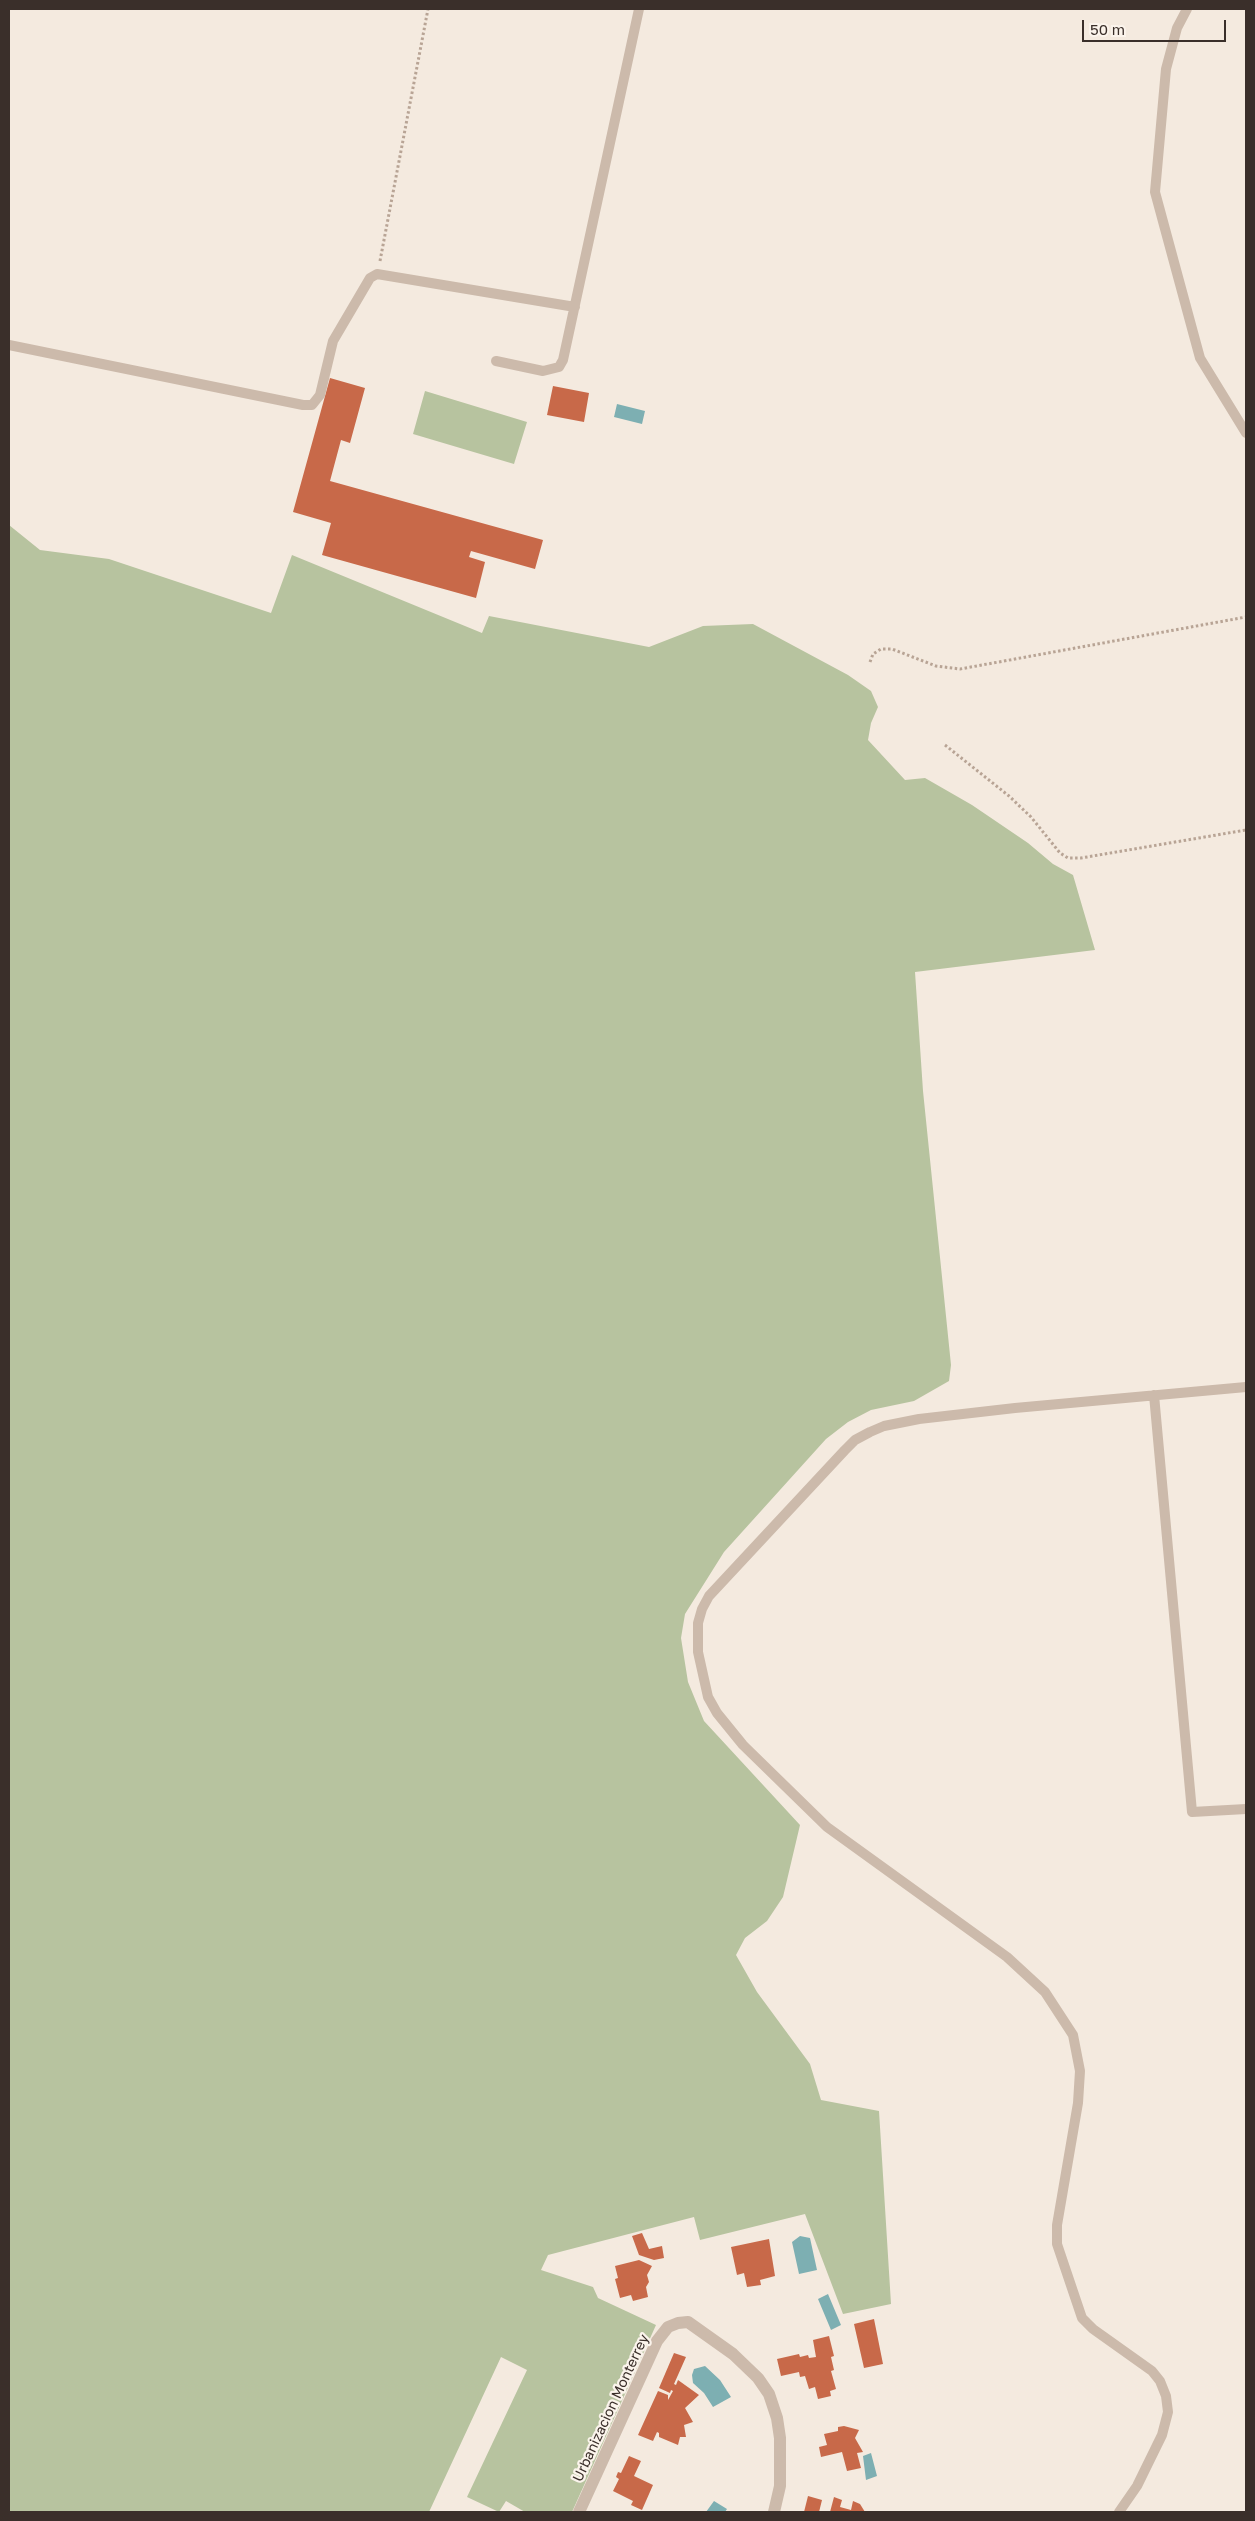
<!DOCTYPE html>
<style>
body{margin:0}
#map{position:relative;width:1255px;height:2521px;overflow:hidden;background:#f4eadf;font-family:"Golos Text",sans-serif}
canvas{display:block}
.frame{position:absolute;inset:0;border:10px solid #3a2f2a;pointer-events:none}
.scale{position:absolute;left:1082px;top:20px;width:144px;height:22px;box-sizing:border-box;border:2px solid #3a2f2a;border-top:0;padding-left:6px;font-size:15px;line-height:18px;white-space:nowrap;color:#3a2f2a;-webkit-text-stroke:4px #fbf4ec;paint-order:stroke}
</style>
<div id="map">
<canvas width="1255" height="2521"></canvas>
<div class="frame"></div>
<div class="scale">50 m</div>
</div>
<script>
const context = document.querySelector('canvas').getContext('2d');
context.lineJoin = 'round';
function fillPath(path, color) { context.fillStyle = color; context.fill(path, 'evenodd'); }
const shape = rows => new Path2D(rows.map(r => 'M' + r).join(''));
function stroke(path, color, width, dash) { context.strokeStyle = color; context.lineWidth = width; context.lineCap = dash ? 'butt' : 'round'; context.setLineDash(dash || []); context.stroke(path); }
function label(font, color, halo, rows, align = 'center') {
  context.font = font + ' "Golos Text",sans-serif'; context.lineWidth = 4.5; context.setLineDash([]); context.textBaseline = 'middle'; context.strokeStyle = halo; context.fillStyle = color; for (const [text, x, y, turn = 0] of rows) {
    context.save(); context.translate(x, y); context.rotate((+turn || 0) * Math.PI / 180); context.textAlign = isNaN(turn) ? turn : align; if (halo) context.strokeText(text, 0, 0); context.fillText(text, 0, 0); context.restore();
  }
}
const green = shape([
 [425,391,527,422,514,464,413,434],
 [9,525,40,550,109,559,271,613,292,555,482,633,489,616,649,647,703,626,753,624,848,675,871,691,878,707,871,723,868,740,905,780,925,778,972,805,1028,843,1053,864,1073,875,1095,950,915,972,923,1091,951,1365,949,1381,914,1401,871,1410,848,1422,826,1439,724,1552,685,1614,681,1638,688,1682,704,1721,800,1825,783,1897,767,1921,745,1938,736,1955,757,1992,810,2064,821,2100,879,2111,891,2304,843,2314,805,2214,700,2240,694,2217,548,2255,541,2270,593,2287,598,2298,656,2325,572,2512,525,2512,506,2501,499,2512,467,2497,527,2370,501,2357,429,2512,9,2512]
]);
const water = shape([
 [617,404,645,411,642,424,614,417],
 [800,2236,810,2238,817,2270,799,2274,792,2242],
 [828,2294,841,2325,831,2330,818,2299],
 [705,2366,720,2380,731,2397,713,2407,704,2393,693,2383,692,2375,694,2369],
 [871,2453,877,2476,866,2480,863,2456],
 [714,2501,727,2509,725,2512,706,2512]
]);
const building = shape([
 [330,378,365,388,350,443,341,440,330,481,543,540,535,569,471,551,469,557,485,562,476,598,322,555,331,523,293,512],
 [553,386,589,393,584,422,547,415],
 [642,2233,649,2249,662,2246,664,2258,654,2260,639,2255,632,2236],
 [769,2239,775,2276,760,2280,761,2285,747,2287,744,2273,737,2275,731,2247],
 [639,2260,652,2266,647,2275,649,2282,646,2287,648,2297,633,2301,631,2295,620,2298,615,2279,618,2278,615,2266],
 [874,2319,883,2364,864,2368,854,2324],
 [829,2336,834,2356,831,2357,834,2370,831,2371,836,2389,830,2391,831,2396,818,2399,815,2387,809,2389,805,2376,800,2377,799,2372,781,2376,777,2359,799,2354,800,2357,808,2355,809,2358,816,2357,813,2340],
 [674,2353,686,2357,674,2384,676,2385,678,2380,699,2395,685,2408,693,2422,684,2425,686,2437,680,2437,678,2445,659,2437,659,2433,657,2432,653,2441,638,2435,658,2391,668,2395,668,2400,673,2391,671,2390,670,2393,659,2388],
 [844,2426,859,2430,855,2438,863,2452,857,2453,861,2468,847,2471,842,2452,821,2457,819,2447,827,2445,824,2434,838,2431,838,2427],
 [629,2456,641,2461,634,2476,653,2485,642,2510,631,2505,633,2501,613,2491,619,2479,616,2477,618,2472,621,2473],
 [808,2496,822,2500,819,2512,804,2512],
 [834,2497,842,2500,840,2507,851,2510,853,2501,860,2504,865,2512,830,2512]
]);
const path = shape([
 [380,261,428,9],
 [870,662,873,654,881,649,892,649,936,666,960,669,1246,617],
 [945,745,1009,796,1031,817,1060,853,1068,858,1081,858,1246,830]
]);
const lane = shape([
 [1187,9,1177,28,1166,69,1155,192,1200,358,1246,433],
 [9,345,303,405,312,405,320,395,333,341,370,278,377,274,575,307],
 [496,361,543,371,559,367,563,360,639,9],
 [1154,1395,1192,1812,1246,1809],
 [1119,2512,1137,2486,1162,2435,1168,2412,1166,2396,1160,2381,1152,2371,1093,2329,1082,2318,1057,2244,1057,2225,1078,2103,1080,2071,1073,2035,1045,1992,1007,1957,827,1827,743,1745,717,1713,708,1697,698,1652,698,1623,702,1609,709,1596,845,1450,855,1440,870,1432,884,1426,919,1419,1015,1408,1246,1387]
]);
const street = shape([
 [579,2512,657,2341,668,2327,678,2323,688,2322,733,2354,758,2378,769,2394,777,2418,780,2438,780,2486,774,2512]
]);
const streetNames = [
 ["Urbanizacion Monterrey",611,2408,-65]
];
fillPath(green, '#b7c39f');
fillPath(water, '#7dafb2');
fillPath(building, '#c86949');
stroke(path, '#b8a495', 3, [2.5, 2.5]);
stroke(lane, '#ccbaab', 10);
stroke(street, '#ccbaab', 12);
label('14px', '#3a2f2a', '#fbf4ec', streetNames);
</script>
